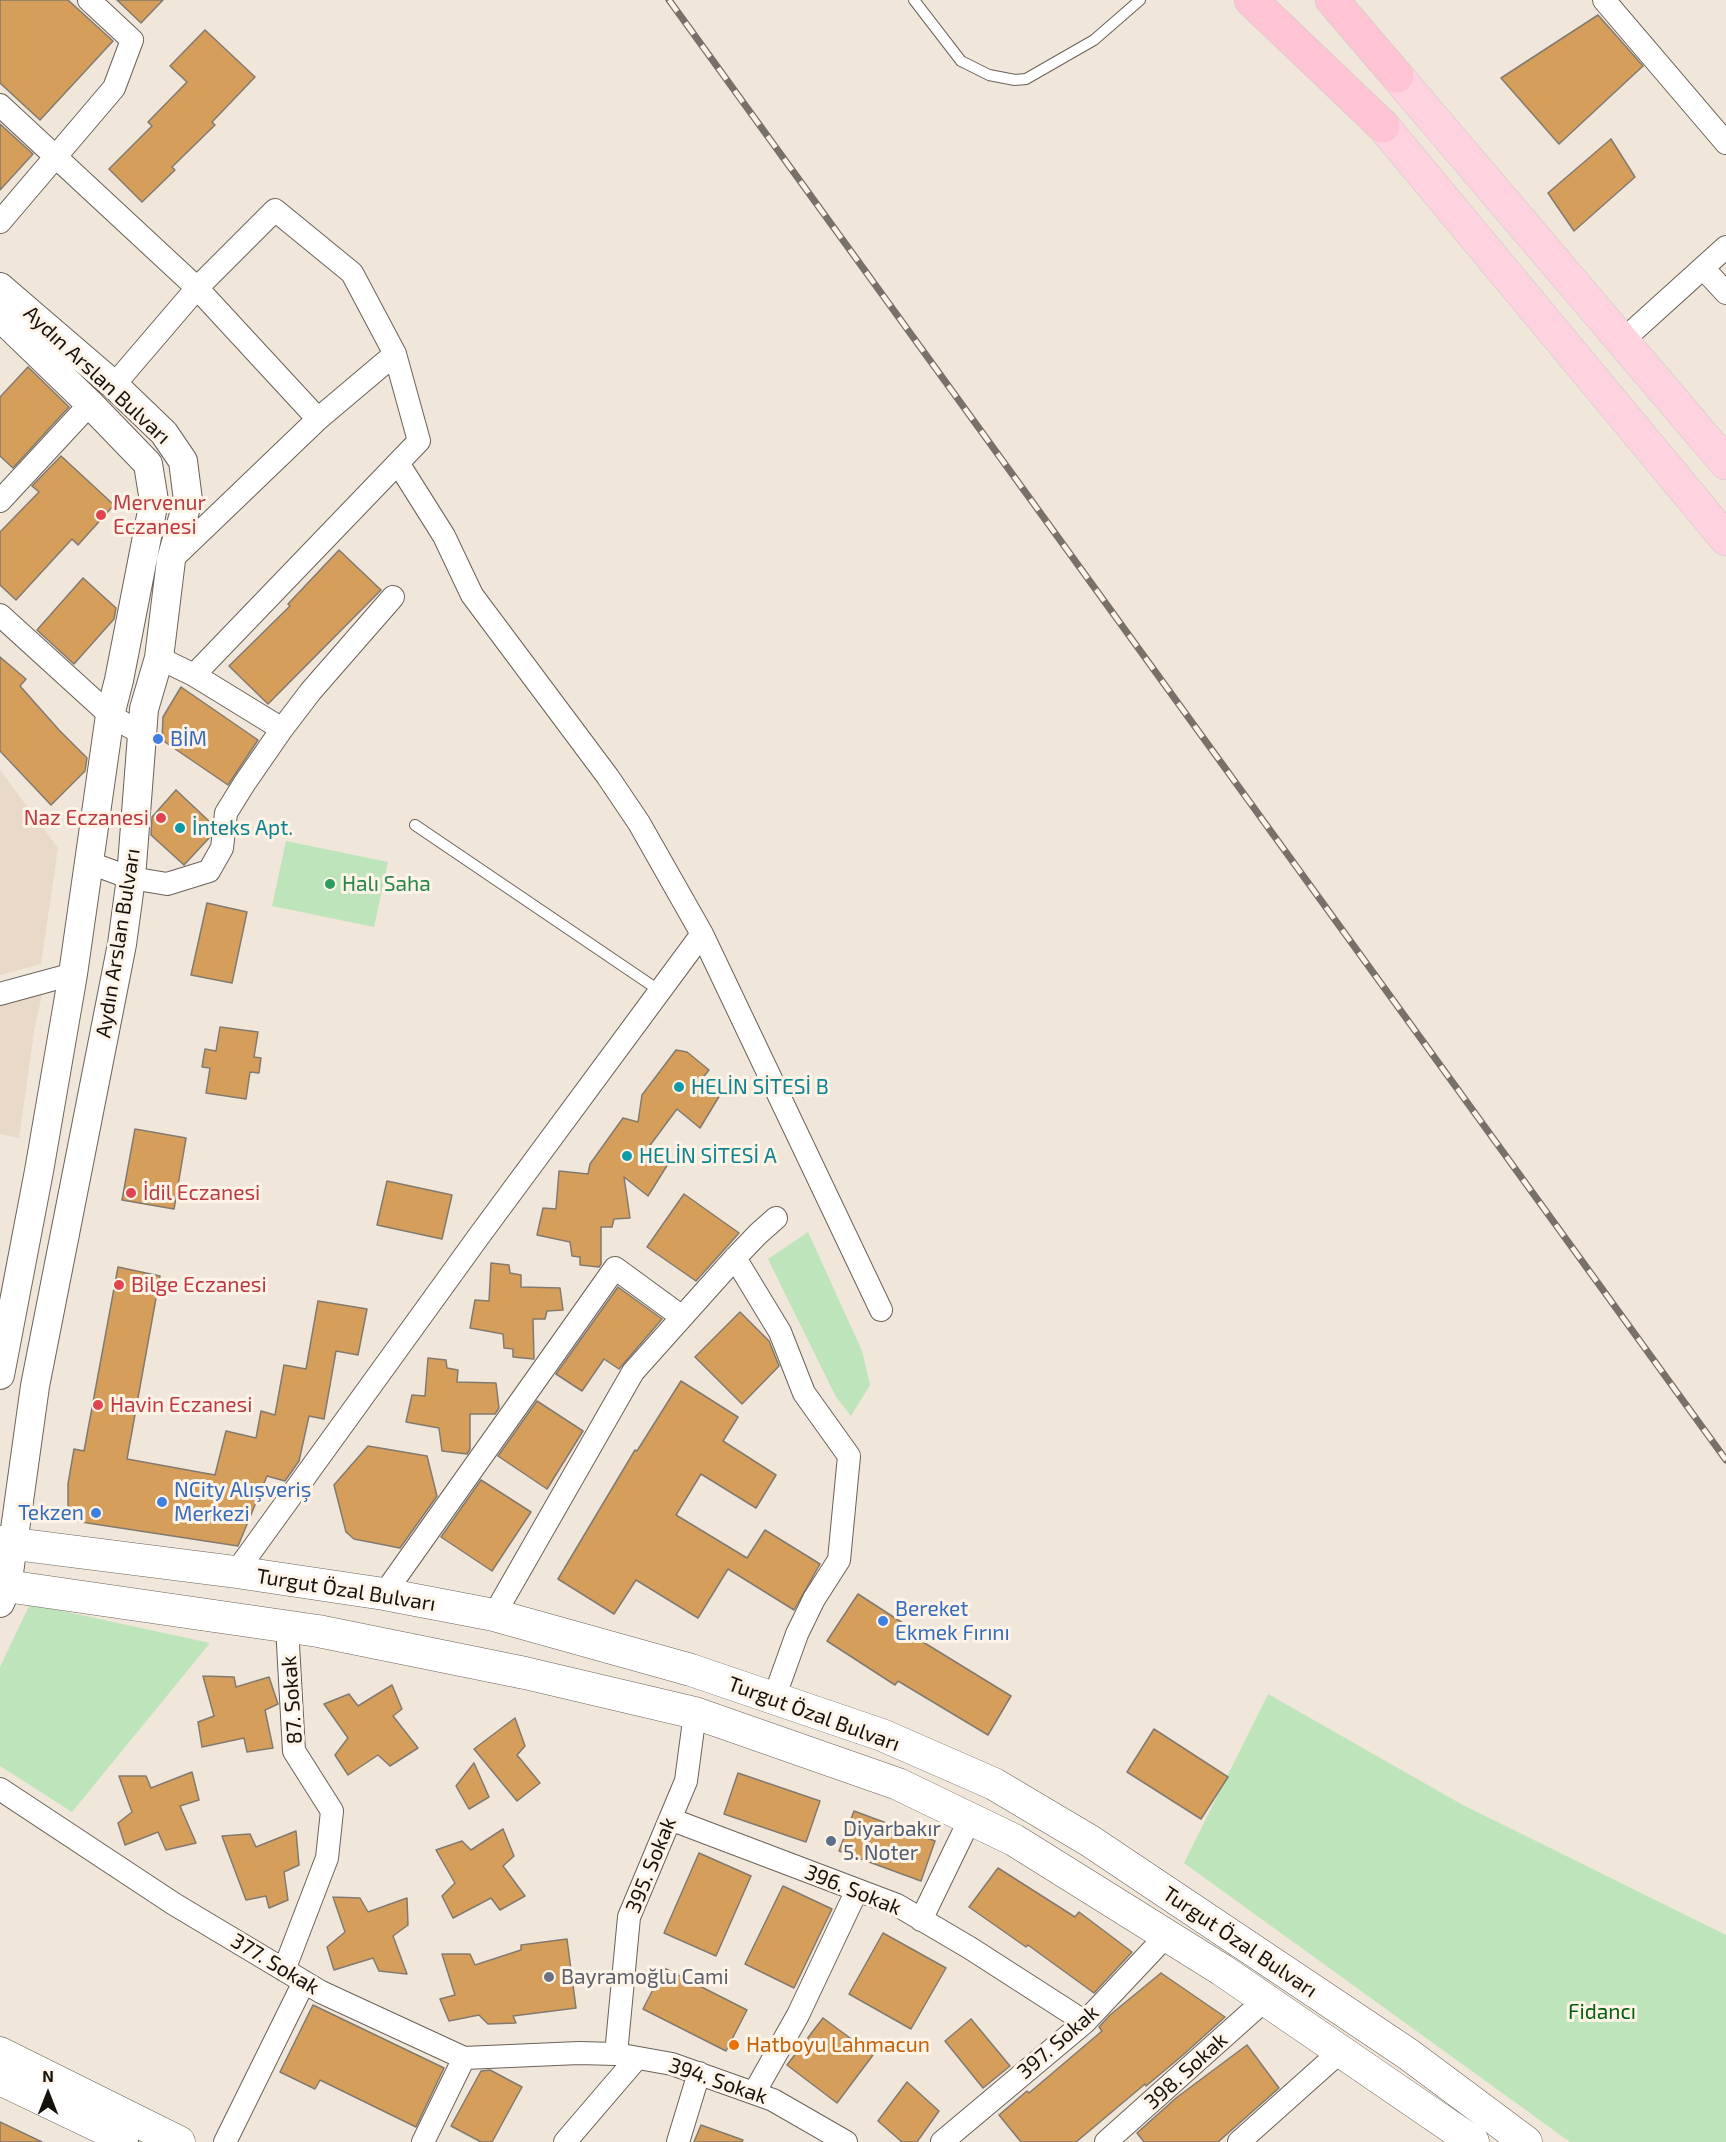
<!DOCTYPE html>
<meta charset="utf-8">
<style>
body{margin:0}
#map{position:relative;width:1726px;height:2142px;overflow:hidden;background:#f0e6da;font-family:"Exo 2",sans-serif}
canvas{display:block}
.north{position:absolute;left:18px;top:2064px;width:60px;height:60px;-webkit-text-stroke:4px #fef3e7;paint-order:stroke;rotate:0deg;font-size:16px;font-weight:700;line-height:24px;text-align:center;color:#15120e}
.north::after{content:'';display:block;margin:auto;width:21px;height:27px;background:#15120e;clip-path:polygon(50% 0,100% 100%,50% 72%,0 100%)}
</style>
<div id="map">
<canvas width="1726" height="2142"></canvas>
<div class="north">N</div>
</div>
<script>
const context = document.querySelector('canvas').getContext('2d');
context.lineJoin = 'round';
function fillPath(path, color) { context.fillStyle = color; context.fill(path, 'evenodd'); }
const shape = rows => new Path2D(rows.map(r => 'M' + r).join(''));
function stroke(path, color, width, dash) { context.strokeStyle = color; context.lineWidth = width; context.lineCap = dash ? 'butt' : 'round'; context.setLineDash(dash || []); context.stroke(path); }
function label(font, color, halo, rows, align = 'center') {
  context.font = font + ' "Exo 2",sans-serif'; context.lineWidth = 6; context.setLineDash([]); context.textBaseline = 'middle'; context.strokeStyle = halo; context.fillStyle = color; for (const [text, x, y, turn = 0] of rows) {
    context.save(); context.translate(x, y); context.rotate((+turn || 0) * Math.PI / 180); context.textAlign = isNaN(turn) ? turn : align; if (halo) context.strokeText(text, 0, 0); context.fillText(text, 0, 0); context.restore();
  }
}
const built = shape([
 [0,770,58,848,41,964,0,975],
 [42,994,34,1032,19,1138,0,1134,0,1005]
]);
const green = shape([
 [286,841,388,862,374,927,272,906],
 [808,1232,862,1351,870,1385,851,1416,836,1397,768,1259],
 [30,1604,210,1643,72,1812,0,1766,0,1667],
 [1268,1694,1461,1804,1726,1935,1726,2142,1570,2142,1184,1863]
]);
const building = shape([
 [0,0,68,0,113,41,40,120,0,83,0,0],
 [117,0,163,0,141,23,117,0],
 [1598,15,1643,66,1559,144,1501,78,1598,15],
 [205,30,255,77,212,122,215,125,172,167,175,170,142,202,109,169,152,126,148,122,187,82,170,66,205,30],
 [0,124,33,154,0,190,0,124],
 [1611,139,1635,177,1574,231,1548,193,1611,139],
 [28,367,69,407,13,468,0,456,0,397,28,367],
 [61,456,114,505,78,545,72,539,16,600,0,585,0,532,39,492,32,486,61,456],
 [339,550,381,590,268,704,229,666,290,606,288,604,339,550],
 [83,578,116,608,114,619,74,664,37,630,83,578],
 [0,657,26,679,20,686,59,730,87,758,85,771,51,805,0,751,0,657],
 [181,687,258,740,228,785,162,740,163,717,181,687],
 [176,790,211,823,210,837,184,865,151,835,152,817,176,790],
 [207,903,247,912,232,983,191,975,207,903],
 [220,1027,258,1032,254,1057,261,1058,259,1073,250,1072,246,1099,206,1093,210,1068,202,1067,205,1049,216,1051,220,1027],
 [676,1050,687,1052,709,1070,701,1080,720,1095,700,1128,677,1109,648,1148,668,1164,648,1196,624,1177,630,1218,614,1219,612,1227,601,1227,601,1264,599,1267,580,1265,580,1257,572,1256,570,1242,537,1235,543,1208,556,1209,559,1171,588,1174,590,1164,623,1118,638,1122,642,1095,676,1050],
 [135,1129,186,1138,174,1209,122,1200,135,1129],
 [387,1181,452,1195,442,1239,377,1225,387,1181],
 [684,1194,739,1233,696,1281,647,1247,684,1194],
 [491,1263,509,1265,510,1273,521,1275,521,1287,560,1288,563,1310,547,1311,545,1319,533,1319,534,1359,513,1357,513,1349,504,1348,503,1334,470,1328,475,1300,489,1301,491,1263],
 [118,1267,160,1276,127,1459,215,1475,226,1431,256,1438,261,1411,275,1415,284,1365,306,1369,318,1301,367,1309,358,1355,336,1351,324,1419,309,1416,299,1461,285,1481,267,1476,238,1546,68,1520,68,1484,74,1449,84,1451,118,1267],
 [618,1287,662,1319,619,1369,604,1359,582,1391,556,1374,618,1287],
 [740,1312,769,1341,779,1366,742,1404,695,1357,740,1312],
 [428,1358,446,1360,447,1368,458,1370,457,1382,496,1383,499,1408,495,1414,470,1414,470,1449,467,1454,442,1451,439,1428,406,1422,412,1395,425,1396,428,1358],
 [681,1381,738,1417,723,1441,776,1475,756,1508,701,1474,676,1515,747,1558,765,1530,820,1564,794,1610,728,1569,698,1618,636,1580,614,1614,558,1579,635,1450,637,1451,681,1381],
 [537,1401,583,1431,547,1489,498,1456,537,1401],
 [368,1446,427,1456,437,1496,400,1548,354,1539,346,1532,334,1485,368,1446],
 [481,1480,531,1512,492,1571,441,1537,481,1480],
 [858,1594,926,1638,923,1642,1011,1696,988,1735,898,1681,895,1685,827,1641,858,1594],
 [203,1676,234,1677,236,1687,269,1677,278,1704,265,1710,273,1748,247,1752,244,1738,202,1747,198,1722,214,1716,203,1676],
 [392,1685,402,1709,393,1716,418,1748,390,1766,378,1755,348,1775,335,1755,348,1738,324,1704,349,1694,358,1706,392,1685],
 [515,1718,525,1746,517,1755,540,1783,517,1801,474,1749,515,1718],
 [1154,1729,1228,1777,1201,1819,1127,1772,1154,1729],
 [474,1763,489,1797,469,1809,456,1786,474,1763],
 [192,1772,199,1800,180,1806,196,1843,166,1850,158,1832,125,1845,118,1823,132,1812,119,1776,146,1776,151,1788,192,1772],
 [738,1773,820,1801,806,1842,724,1814,738,1773],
 [854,1811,935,1841,921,1881,839,1851,854,1811],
 [503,1829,514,1856,503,1866,525,1896,500,1910,491,1898,453,1918,442,1896,455,1883,436,1850,462,1841,471,1850,503,1829],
 [296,1831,299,1865,284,1872,288,1900,269,1908,266,1896,246,1900,222,1836,250,1834,256,1847,296,1831],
 [699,1853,751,1876,716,1956,664,1933,699,1853],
 [998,1868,1075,1917,1079,1912,1132,1952,1094,1993,1028,1945,1026,1947,969,1907,998,1868],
 [783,1886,832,1909,794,1988,745,1964,783,1886],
 [333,1897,360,1898,368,1912,407,1898,408,1925,393,1936,407,1974,379,1971,373,1958,334,1970,327,1947,345,1932,333,1897],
 [883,1933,946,1968,911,2029,849,1994,883,1933],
 [567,1939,576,2008,513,2016,516,2023,488,2024,479,2015,449,2021,440,1999,455,1995,442,1954,470,1954,475,1965,521,1950,521,1945,567,1939],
 [664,1968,747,2010,726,2051,643,2009,664,1968],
 [1161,1973,1225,2017,1183,2055,1146,2086,1145,2084,1076,2142,1021,2142,999,2115,1027,2091,1029,2093,1102,2031,1099,2027,1110,2015,1161,1973],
 [313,2005,444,2068,416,2127,320,2080,315,2089,280,2072,313,2005],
 [823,2018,873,2055,837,2103,787,2065,823,2018],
 [971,2019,1010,2066,983,2088,945,2041,971,2019],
 [1247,2045,1279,2088,1218,2142,1144,2142,1137,2133,1176,2098,1247,2045],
 [490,2070,522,2087,492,2142,481,2142,451,2126,481,2071,490,2070],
 [907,2082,939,2111,917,2142,902,2142,878,2121,907,2082],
 [0,2122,42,2142,0,2142,0,2122],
 [701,2125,743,2140,742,2142,694,2142,701,2125]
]);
const service = shape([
 [914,0,961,61,989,75,1015,80,1026,79,1094,40,1140,0],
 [415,825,660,991]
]);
const minor = shape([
 [1604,0,1726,143],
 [0,105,197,288,318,419],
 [0,222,114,88,132,40,89,0],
 [1703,268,1726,293],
 [1622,341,1726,247],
 [114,385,197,288,275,210,352,273,395,354,419,441,194,675],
 [398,463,444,536,472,595,608,777,639,823,702,934],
 [0,501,90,404],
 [171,560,318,419,395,354],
 [0,615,110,715,142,734],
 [159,658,194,675,282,729],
 [90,863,131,878,167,884,209,871,222,848,226,813,244,784,282,729,311,691,393,597],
 [0,994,73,974],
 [735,1258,780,1332,804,1393,849,1456,839,1560,814,1599,797,1634,774,1698],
 [236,1572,479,1236,702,934,881,1310],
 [384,1594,615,1268,682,1317],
 [494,1615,633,1372,735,1258,758,1234,776,1218],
 [0,1789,174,1904,321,1992,464,2058,579,2053,616,2054,672,2064,773,2100,846,2142],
 [670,1819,897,1905,970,1948,1085,2022],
 [921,1920,970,1819],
 [284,1970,327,1858,332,1811,294,1751,287,1627],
 [616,2054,629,1917,686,1781,695,1713],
 [754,2093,798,2015,857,1890],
 [126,2142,127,2140],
 [225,2142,304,1982],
 [423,2142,464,2058],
 [565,2142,637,2058],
 [678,2142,699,2073],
 [942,2142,1085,2022,1167,1935],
 [1106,2142,1266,1999],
 [1239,2142,1342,2050]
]);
const tertiary = shape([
 [0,287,114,385,164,433,183,461,188,500,171,560,159,658,144,709,131,878,122,944,35,1386,7,1587,0,1603],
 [0,317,90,404,148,464,154,501,119,680,110,715,73,974,39,1171,0,1375]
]);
const secondary = shape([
 [0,1542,236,1572,384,1594,494,1615,691,1670,882,1735,994,1784,1090,1841,1408,2054,1526,2142],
 [0,1585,318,1631,525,1673,695,1713,898,1784,1014,1840,1222,1970,1473,2142],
 [0,2053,179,2142],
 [0,2079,113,2133]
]);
const primary = shape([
 [1397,76,1726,463],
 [1383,126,1726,539]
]);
const trunk = shape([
 [1251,0,1383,126],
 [1332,0,1397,76]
]);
const rail = shape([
 [669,0,1726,1460]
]);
const markers = [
 [101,515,6,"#e0444e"],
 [158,739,6,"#3f7fe0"],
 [161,818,6,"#e0444e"],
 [180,828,6,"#0f9aa8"],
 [330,884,6,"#2e9e5b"],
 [679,1087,6,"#0f9aa8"],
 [627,1156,6,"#0f9aa8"],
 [131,1193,6,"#e0444e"],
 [119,1285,6,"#e0444e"],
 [98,1405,6,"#e0444e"],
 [162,1502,6,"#3f7fe0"],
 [96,1513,6,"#3f7fe0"],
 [883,1621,6,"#3f7fe0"],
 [831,1841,6,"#5c6f8a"],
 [549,1977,6,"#6b7280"],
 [734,2045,6,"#e8710a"]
];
const streetNames = [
 ["Aydın Arslan Bulvarı",97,375,43],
 ["Aydın Arslan Bulvarı",118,943,-81],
 ["Turgut Özal Bulvarı",346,1590,9],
 ["87. Sokak",292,1700,-94],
 ["Turgut Özal Bulvarı",814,1714,20],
 ["395. Sokak",651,1865,-68],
 ["396. Sokak",853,1890,22],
 ["Turgut Özal Bulvarı",1240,1942,34],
 ["377. Sokak",275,1964,31],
 ["397. Sokak",1058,2042,-41],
 ["398. Sokak",1186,2071,-42],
 ["394. Sokak",718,2081,19]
];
const healthNames = [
 ["Mervenur",113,503],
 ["Eczanesi",113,527],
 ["Naz Eczanesi",149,818,"right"],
 ["İdil Eczanesi",143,1193],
 ["Bilge Eczanesi",131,1285],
 ["Havin Eczanesi",110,1405]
];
const shopNames = [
 ["BİM",170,739],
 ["NCity Alışveriş",174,1490],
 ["Merkezi",174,1514],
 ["Tekzen",84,1513,"right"],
 ["Bereket",895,1609],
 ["Ekmek Fırını",895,1633]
];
const cultureNames = [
 ["İnteks Apt.",192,828],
 ["HELİN SİTESİ B",691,1087],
 ["HELİN SİTESİ A",639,1156]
];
const leisureNames = [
 ["Halı Saha",342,884]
];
const serviceNames = [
 ["Diyarbakır",843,1829],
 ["5. Noter",843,1853]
];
const worshipNames = [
 ["Bayramoğlu Cami",561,1977]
];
const parkNames = [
 ["Fidancı",1602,2012]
];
const foodNames = [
 ["Hatboyu Lahmacun",746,2045]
];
fillPath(built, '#e9d9c8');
fillPath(green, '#bde4bb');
fillPath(building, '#d69e5b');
stroke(building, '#837a6f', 1.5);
stroke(service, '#6b6258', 12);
stroke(minor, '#6b6258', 24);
stroke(tertiary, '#6b6258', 30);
stroke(secondary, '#6b6258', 33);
stroke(primary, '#c7c6c5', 34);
stroke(trunk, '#c7c6c5', 34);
stroke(service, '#fff', 10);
stroke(minor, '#fff', 22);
stroke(tertiary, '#fff', 28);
stroke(secondary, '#fff', 32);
stroke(primary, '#fed3df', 33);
stroke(trunk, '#fec4d4', 33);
stroke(rail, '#77716a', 7);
stroke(rail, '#fef3e7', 4.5, [14]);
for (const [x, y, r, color] of markers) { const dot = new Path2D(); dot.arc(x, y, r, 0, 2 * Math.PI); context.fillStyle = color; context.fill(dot); stroke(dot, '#fef3e7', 2); }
label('21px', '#15120e', '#fef3e7', streetNames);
label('21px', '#be3a42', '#fef3e7', healthNames, 'left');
label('21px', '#366cbe', '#fef3e7', shopNames, 'left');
label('21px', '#0d838f', '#fef3e7', cultureNames, 'left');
label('21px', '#27864d', '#fef3e7', leisureNames, 'left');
label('21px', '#4e5e75', '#fef3e7', serviceNames, 'left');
label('21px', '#5b616d', '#fef3e7', worshipNames, 'left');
label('21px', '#046110', '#fef3e7', parkNames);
label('21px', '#c56008', '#fef3e7', foodNames, 'left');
</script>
